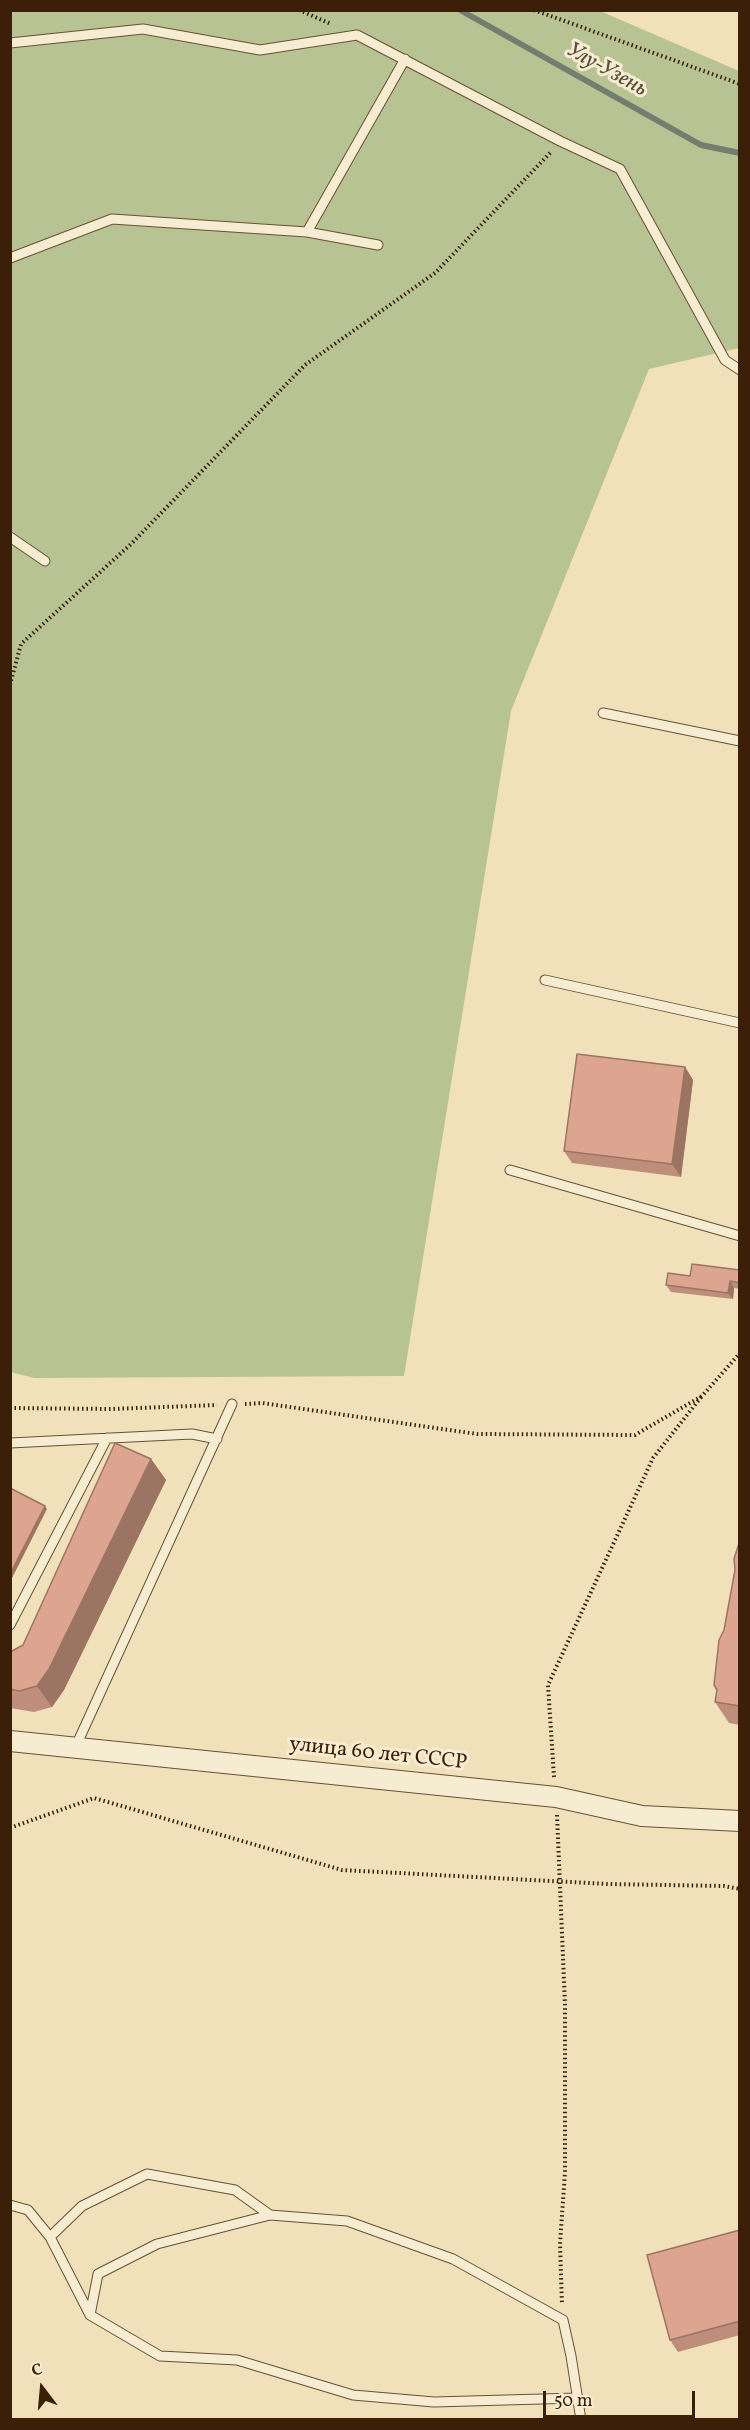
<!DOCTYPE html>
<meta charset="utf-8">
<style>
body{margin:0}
#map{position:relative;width:750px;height:2430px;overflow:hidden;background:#f1e1ba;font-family:Vollkorn,serif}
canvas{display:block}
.frame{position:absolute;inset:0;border:12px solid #3c1f08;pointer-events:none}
.north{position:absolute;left:12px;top:2358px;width:60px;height:60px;-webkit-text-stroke:4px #f6ecd2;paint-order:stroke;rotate:344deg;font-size:16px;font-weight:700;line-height:24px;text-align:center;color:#3c1f08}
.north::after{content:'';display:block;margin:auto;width:21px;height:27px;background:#3c1f08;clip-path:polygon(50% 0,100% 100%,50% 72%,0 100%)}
.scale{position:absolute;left:543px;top:2391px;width:152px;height:27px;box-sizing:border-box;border:3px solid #3c1f08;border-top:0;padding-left:8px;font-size:18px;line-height:21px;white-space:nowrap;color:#3c1f08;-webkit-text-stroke:4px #f6ecd2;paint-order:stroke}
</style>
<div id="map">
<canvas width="750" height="2430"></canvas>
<div class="frame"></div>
<div class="north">С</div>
<div class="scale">50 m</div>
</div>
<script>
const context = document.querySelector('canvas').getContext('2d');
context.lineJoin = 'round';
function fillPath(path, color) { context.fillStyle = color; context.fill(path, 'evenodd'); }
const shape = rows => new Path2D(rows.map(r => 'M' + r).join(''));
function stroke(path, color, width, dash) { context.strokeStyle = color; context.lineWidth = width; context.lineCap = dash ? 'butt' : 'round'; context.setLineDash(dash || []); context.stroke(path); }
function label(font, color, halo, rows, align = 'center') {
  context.font = font + ' Vollkorn,serif'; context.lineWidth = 6; context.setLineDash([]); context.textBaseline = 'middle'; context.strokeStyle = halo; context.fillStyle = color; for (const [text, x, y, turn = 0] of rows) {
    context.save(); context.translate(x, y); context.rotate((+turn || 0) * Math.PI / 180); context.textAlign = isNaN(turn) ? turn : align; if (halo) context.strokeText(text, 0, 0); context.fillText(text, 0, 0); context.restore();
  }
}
const green = shape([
 [11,11,600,11,739,71,739,348,649,369,511,711,404,1376,34,1378,11,1372]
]);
const stream = shape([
 [460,10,701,145,740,153]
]);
const path = shape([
 [299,10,331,24],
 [534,10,740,84],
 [10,685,21,644,131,544,305,365,435,273,551,152],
 [245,1404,262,1403,477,1434,635,1435,702,1396,740,1353],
 [10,1408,111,1409,217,1405],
 [554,1777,548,1685,653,1458,702,1396],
 [557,1815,565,2005,565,2172,560,2244,562,2305],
 [10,1828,94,1798,342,1870,608,1884,724,1886,740,1889]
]);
const service = shape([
 [10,43,143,29,260,50,357,35,560,141,620,169,725,360,740,370],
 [307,232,378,245],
 [10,258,112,219,307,232,405,59],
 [10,537,45,561],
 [603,713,740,741],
 [545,980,740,1023],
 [510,1170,740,1236],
 [10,1443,192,1434,217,1439],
 [10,1625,107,1438],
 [75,1748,232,1404],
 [10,2205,28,2210,50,2237],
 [90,2315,50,2237,82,2206,147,2174,235,2190,270,2215],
 [577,2398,434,2402,353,2395,237,2360,160,2356,90,2315,98,2274,157,2244,270,2215,347,2221,453,2259,563,2320,571,2356,581,2420]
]);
const minor = shape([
 [10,1741,556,1797,642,1816,740,1821]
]);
const wall = shape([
 [685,1067,693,1080,681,1177,572,1163,564,1151],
 [740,1270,740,1289,734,1288,733,1299,671,1292,666,1285,690,1276],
 [151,1459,166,1480,64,1690,52,1707,34,1712,10,1708,10,1650,12,1651,23,1645],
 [740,1540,740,1725,729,1723,715,1702,724,1630,735,1570],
 [740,2230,740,2335,678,2352,670,2340]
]);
const shadedWall = shape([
 [685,1067,693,1080,681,1177,672,1164],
 [730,1281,734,1288,733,1299,728,1293],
 [151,1459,166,1480,64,1690,52,1707,37,1686],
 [45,1506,47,1509,10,1582,10,1574]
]);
const building = shape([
 [577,1054,685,1067,672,1164,564,1151,577,1054],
 [692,1264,740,1270,740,1283,730,1281,728,1293,666,1285,668,1273,690,1276,692,1264],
 [115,1443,151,1459,49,1669,37,1686,19,1691,10,1689,10,1650,12,1651,23,1645,115,1443],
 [10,1488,45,1506,10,1574,10,1488],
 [740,1540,740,1706,715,1702,717,1690,714,1685,719,1640,724,1630,735,1570,734,1559,740,1540],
 [740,2230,740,2321,670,2340,647,2255,740,2230],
 [687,2416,687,2420,662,2420,687,2416]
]);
const streetNames = [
 ["улица 60 лет СССР",378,1755,6]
];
const waterNames = [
 ["Улу-Узень",606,71,29]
];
fillPath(green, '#b7c392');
stroke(stream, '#757d70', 6);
stroke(service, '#695034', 11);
stroke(minor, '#695034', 22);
stroke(path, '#3c1f08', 4, [1.5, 3]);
stroke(service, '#f6ecd2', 9);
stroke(minor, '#f6ecd2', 20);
fillPath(wall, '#be8e7b');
fillPath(shadedWall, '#9b7464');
fillPath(building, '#dda58f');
stroke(building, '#9b7464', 1.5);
label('21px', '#3c1f08', '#f6ecd2', streetNames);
label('italic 22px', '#584e3c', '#f6ecd2', waterNames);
</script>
